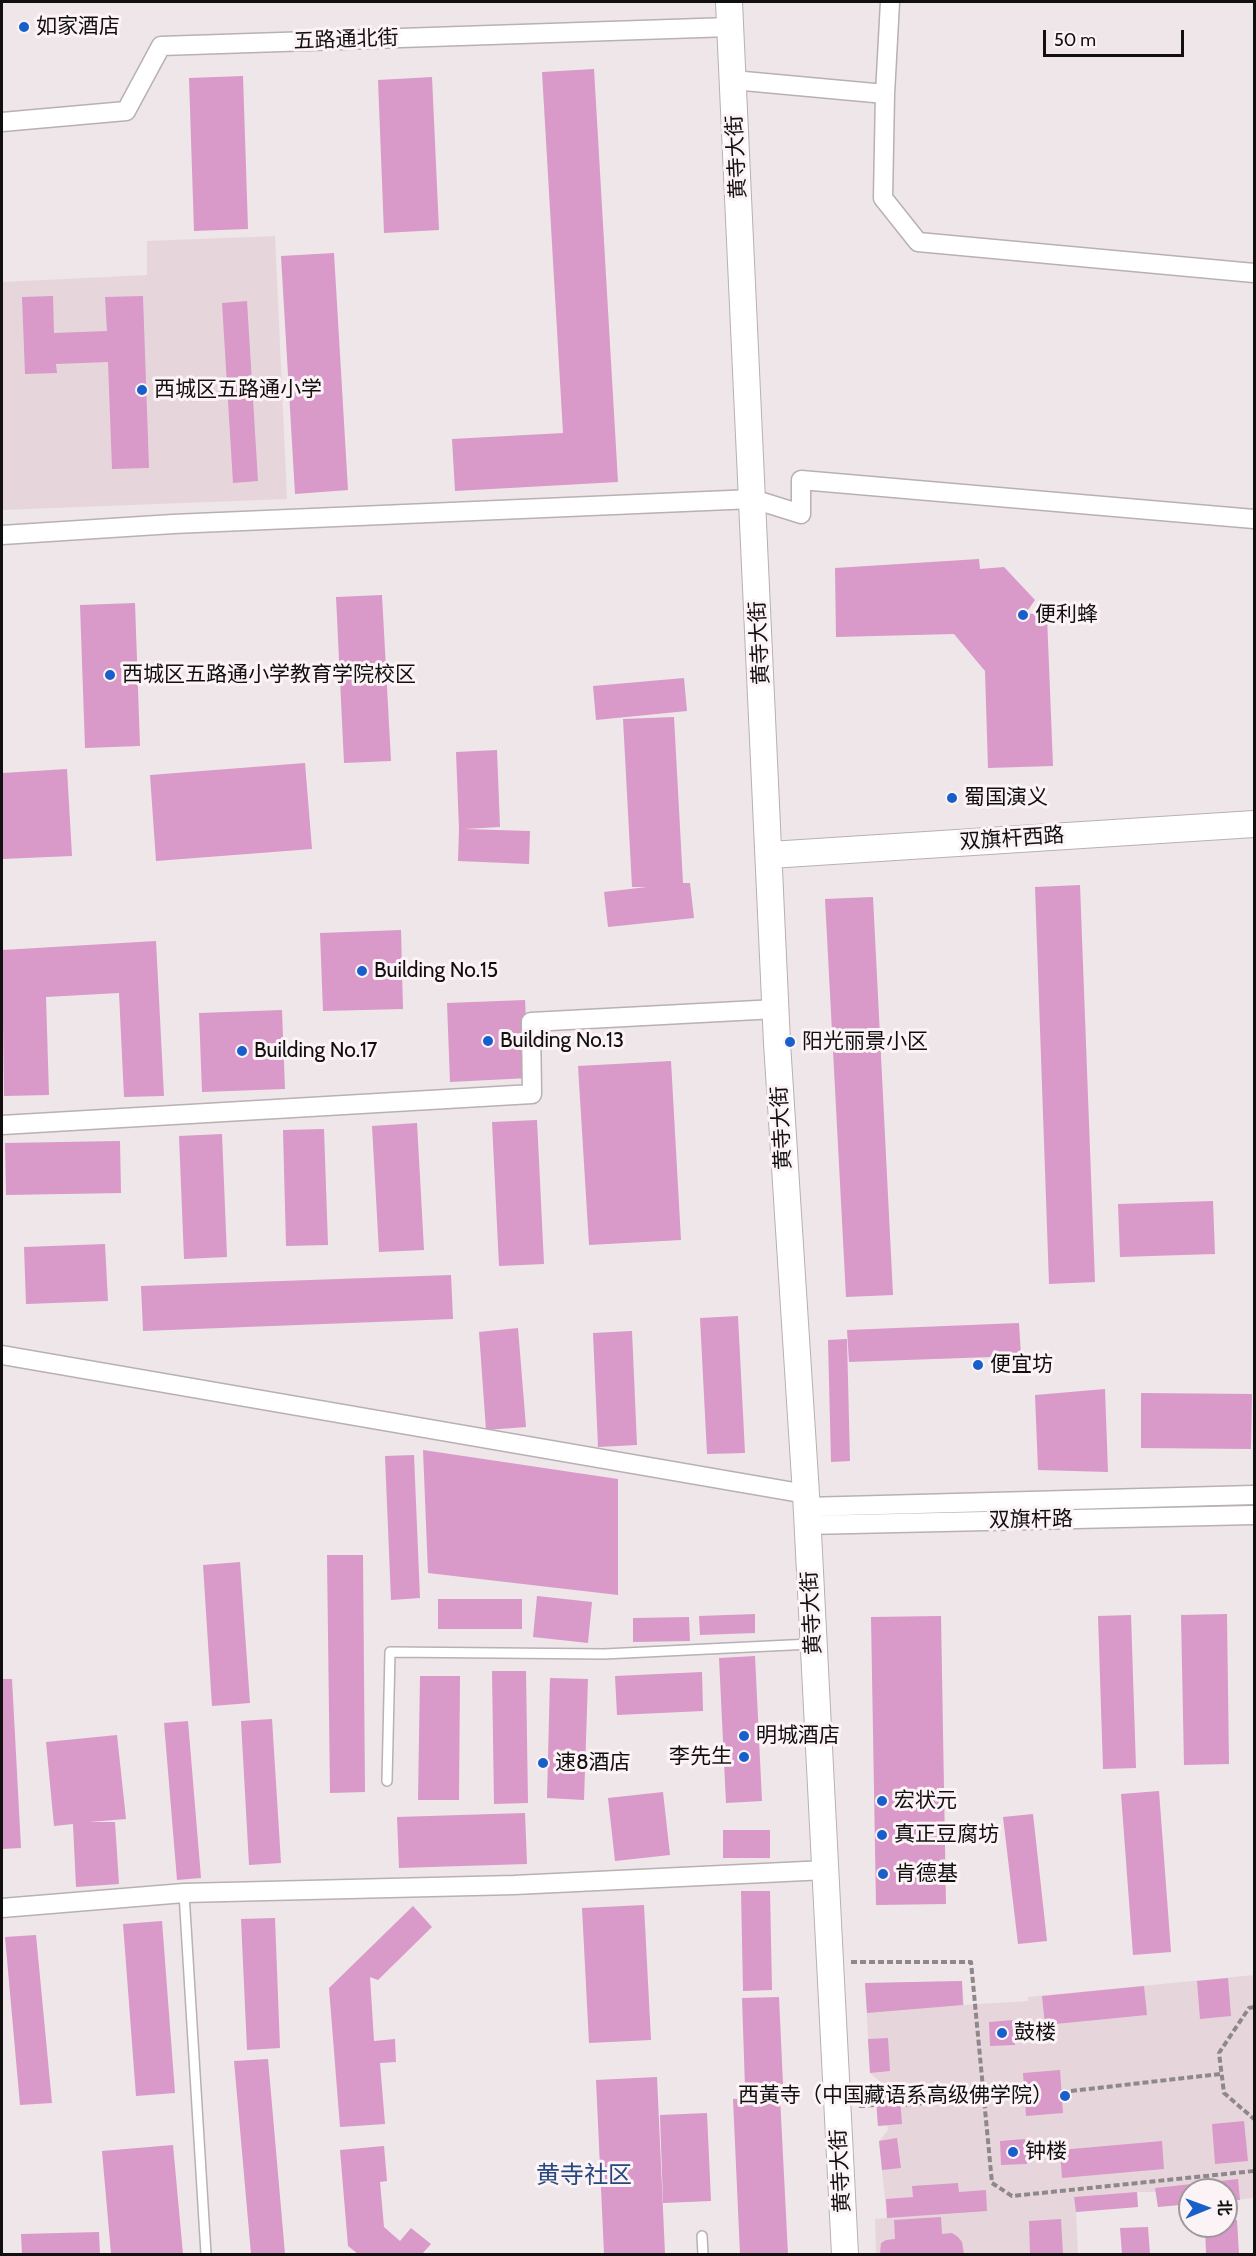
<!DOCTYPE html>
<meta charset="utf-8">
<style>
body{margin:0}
#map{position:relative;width:1256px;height:2256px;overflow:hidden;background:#eee6e9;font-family:Cabin,"Noto Sans SC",sans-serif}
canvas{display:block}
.frame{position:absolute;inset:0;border:3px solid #120f10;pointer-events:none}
.north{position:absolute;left:1178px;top:2178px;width:60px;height:60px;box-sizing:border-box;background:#fbf3f6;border:2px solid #9e989a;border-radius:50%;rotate:89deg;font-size:16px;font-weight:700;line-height:24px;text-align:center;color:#120f10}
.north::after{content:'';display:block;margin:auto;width:21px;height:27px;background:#185fca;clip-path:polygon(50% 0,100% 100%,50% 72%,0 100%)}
.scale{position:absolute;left:1043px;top:30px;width:141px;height:27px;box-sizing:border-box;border:3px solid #120f10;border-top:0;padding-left:8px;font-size:18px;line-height:21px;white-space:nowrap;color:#120f10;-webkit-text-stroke:4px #fbf3f6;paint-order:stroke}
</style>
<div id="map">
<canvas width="1256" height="2256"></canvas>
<div class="frame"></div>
<div class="north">北</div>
<div class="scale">50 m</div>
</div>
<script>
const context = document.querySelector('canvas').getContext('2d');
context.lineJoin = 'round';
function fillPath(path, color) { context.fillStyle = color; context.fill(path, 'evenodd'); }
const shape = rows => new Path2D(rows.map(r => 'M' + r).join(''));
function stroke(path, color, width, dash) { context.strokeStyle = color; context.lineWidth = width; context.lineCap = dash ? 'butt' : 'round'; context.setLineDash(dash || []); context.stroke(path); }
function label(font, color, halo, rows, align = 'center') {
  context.font = font + ' Cabin,"Noto Sans SC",sans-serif'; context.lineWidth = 6; context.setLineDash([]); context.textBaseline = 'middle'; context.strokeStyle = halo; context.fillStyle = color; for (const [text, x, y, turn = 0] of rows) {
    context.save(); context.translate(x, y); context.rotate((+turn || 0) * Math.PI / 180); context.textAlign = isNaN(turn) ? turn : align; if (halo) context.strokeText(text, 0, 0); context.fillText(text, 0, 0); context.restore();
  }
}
const built = shape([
 [275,236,287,499,2,510,2,282,147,275,147,241],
 [1254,1975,1254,2198,1226,2201,1226,2190,1190,2190,1190,2204,1158,2207,1156,2192,1137,2192,1138,2207,1076,2212,1078,2254,876,2254,875,2219,887,2218,879,2141,888,2130,887,2125,878,2126,875,2086,884,2085,870,2073,865,1983,962,1981,964,2005,1028,2001,1028,1997]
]);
const building = shape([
 [594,69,618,482,455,491,452,439,563,433,542,72],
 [243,76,248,229,194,231,189,78],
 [432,77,439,230,384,233,378,80],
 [334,253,348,490,295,494,281,256],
 [53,296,54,333,107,331,105,297,143,296,149,468,112,469,108,362,56,364,57,373,25,374,22,297],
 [247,301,258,481,233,483,222,303],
 [979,559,980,569,1004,567,1035,600,1026,613,1047,616,1053,766,988,768,985,671,954,634,836,637,835,568],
 [382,595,391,761,344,763,336,597],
 [135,603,140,746,85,748,80,605],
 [684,678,687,711,596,720,593,686],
 [674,717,683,883,690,883,694,918,608,927,604,892,647,887,632,887,623,719],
 [497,750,500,827,464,829,530,831,529,864,458,861,459,829,456,752],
 [305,763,312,849,156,861,150,775],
 [67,769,72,856,2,859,2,773],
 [1080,885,1095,1282,1049,1284,1035,887],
 [873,897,893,1295,846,1297,825,899],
 [401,930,403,1009,323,1011,320,933],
 [156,941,164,1096,124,1097,119,993,46,997,49,1095,4,1096,2,950],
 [525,1000,529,1078,450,1082,447,1003],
 [282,1010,285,1089,202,1092,199,1013],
 [671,1061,681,1240,589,1245,578,1066],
 [537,1120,544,1264,499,1266,492,1122],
 [417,1123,424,1250,379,1252,372,1126],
 [324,1129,328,1245,286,1246,283,1130],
 [222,1134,227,1257,184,1259,179,1136],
 [120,1141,121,1193,6,1195,5,1143],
 [1213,1201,1215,1254,1120,1257,1118,1204],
 [105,1244,108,1301,26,1304,24,1247],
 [451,1275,453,1319,143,1331,141,1286],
 [738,1316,745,1453,707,1454,700,1318],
 [1019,1323,1021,1356,849,1362,847,1330],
 [518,1328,526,1427,486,1430,479,1332],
 [632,1331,637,1445,598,1447,593,1333],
 [847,1339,850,1461,831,1462,828,1340],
 [1105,1389,1108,1472,1038,1470,1035,1395],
 [1141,1393,1252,1394,1251,1449,1141,1448],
 [423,1450,618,1479,618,1595,428,1573],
 [414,1455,420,1598,391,1600,385,1456],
 [327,1555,363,1555,365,1792,330,1793],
 [240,1562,250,1703,212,1706,203,1565],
 [537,1596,592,1602,588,1643,533,1637],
 [438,1599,522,1599,522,1629,438,1629],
 [755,1614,755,1633,700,1635,699,1616],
 [1227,1614,1229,1764,1184,1765,1181,1615],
 [1131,1615,1136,1768,1103,1769,1098,1616],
 [941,1616,946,1904,876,1905,871,1617],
 [689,1617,690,1641,633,1642,633,1618],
 [755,1656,762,1801,726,1803,719,1658],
 [492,1671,526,1671,528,1803,494,1804],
 [702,1672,703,1711,617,1715,615,1676],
 [420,1676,460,1676,459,1800,418,1800],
 [550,1678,588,1679,584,1800,547,1798],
 [2,1679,12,1679,21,1848,2,1849],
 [272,1719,281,1863,249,1865,241,1721],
 [188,1721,201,1878,177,1880,164,1723],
 [117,1735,126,1819,89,1822,115,1822,119,1884,76,1887,73,1824,54,1826,46,1742],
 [1159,1791,1171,1952,1133,1955,1121,1794],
 [663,1792,670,1855,615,1861,608,1798],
 [525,1813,527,1864,399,1868,397,1817],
 [1033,1814,1047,1941,1018,1944,1003,1817],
 [723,1830,770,1830,770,1858,723,1858],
 [741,1891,770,1891,772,1990,743,1991],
 [644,1905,651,2040,589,2043,582,1908],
 [413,1906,432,1927,378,1980,370,1977,374,2041,395,2039,396,2062,380,2063,385,2124,340,2127,329,1988],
 [275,1918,280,2048,247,2050,241,1919],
 [162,1921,175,2093,136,2096,123,1924],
 [36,1935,52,2103,20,2105,5,1937],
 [1228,1978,1231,2016,1200,2019,1197,1981],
 [962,1981,963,2005,867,2013,865,1983],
 [1144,1986,1147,2015,1045,2025,1042,1996],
 [779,1997,783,2085,745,2087,742,1998],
 [1014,2020,1015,2045,990,2046,989,2022],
 [888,2038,890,2071,870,2073,868,2039],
 [268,2059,285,2254,251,2254,234,2061],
 [1060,2070,1063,2113,1026,2116,1023,2073],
 [657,2077,665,2254,604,2254,596,2080],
 [899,2084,902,2124,878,2126,875,2086],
 [780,2097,788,2254,740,2254,733,2099],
 [707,2113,711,2201,663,2203,660,2115],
 [1244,2121,1248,2161,1215,2164,1212,2124],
 [897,2138,901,2168,882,2170,879,2141],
 [1025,2139,1027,2164,1001,2165,1000,2141],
 [1162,2141,1164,2169,1062,2178,1060,2150],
 [173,2145,183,2254,111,2254,102,2151],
 [384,2146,387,2181,380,2182,384,2227,400,2241,411,2228,431,2244,422,2254,358,2254,348,2246,340,2150],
 [1238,2179,1240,2200,1226,2201,1226,2190,1190,2190,1190,2204,1158,2207,1155,2188],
 [958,2183,959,2192,986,2190,987,2211,887,2218,886,2199,913,2197,912,2186],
 [1137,2192,1138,2207,1076,2212,1074,2197],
 [941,2217,942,2234,952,2233,958,2237,962,2242,964,2254,880,2253,881,2243,886,2240,895,2239,894,2220],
 [1061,2219,1063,2254,1030,2254,1029,2221],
 [1226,2220,1237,2220,1239,2254,1206,2254,1205,2226,1226,2226],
 [1148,2227,1150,2254,1122,2254,1120,2228],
 [99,2232,100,2254,22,2254,21,2234]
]);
const path = shape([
 [851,1962,971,1962,992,2183,1012,2196,1254,2171],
 [1254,2007,1249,2008,1219,2053,1224,2093,1254,2119],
 [1062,2092,1220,2074],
 [901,2105,1025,2095],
 [859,2106,876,2105]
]);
const lane = shape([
 [387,1781,390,1652,604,1654,811,1644],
 [184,1893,206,2254],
 [702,2236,703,2254]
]);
const street = shape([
 [890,2,885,94,883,198,918,242,1254,273],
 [733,80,885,94],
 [2,122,126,111,161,46,730,27],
 [2,535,173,524,753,499,801,514,801,480,1254,519],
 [2,1125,532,1094,531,1022,776,1009],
 [2,1355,806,1494],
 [806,1507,1254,1495],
 [807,1525,1254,1515],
 [2,1908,184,1893,514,1885,826,1870]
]);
const secondary = shape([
 [729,2,777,1043,806,1494,845,2254],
 [770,855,1254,824]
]);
const markers = [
 [24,27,6,"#185fca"],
 [142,390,6,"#185fca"],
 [1023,615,6,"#185fca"],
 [110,675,6,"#185fca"],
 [952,798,6,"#185fca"],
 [362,971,6,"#185fca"],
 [488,1041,6,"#185fca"],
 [790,1042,6,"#185fca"],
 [242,1051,6,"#185fca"],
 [978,1365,6,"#185fca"],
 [744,1736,6,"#185fca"],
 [744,1757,6,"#185fca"],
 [543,1763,6,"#185fca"],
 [882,1801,6,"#185fca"],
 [882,1835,6,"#185fca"],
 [883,1874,6,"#185fca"],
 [1002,2033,6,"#185fca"],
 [1065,2096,6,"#185fca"],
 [1013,2152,6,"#185fca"]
];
const poiNames = [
 ["如家酒店",36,27],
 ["西城区五路通小学",154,390],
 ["便利蜂",1035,615],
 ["西城区五路通小学教育学院校区",122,675],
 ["蜀国演义",964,798],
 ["Building No.15",374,971],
 ["Building No.13",500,1041],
 ["阳光丽景小区",802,1042],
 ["Building No.17",254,1051],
 ["便宜坊",990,1365],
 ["明城酒店",756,1736],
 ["李先生",732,1757,"right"],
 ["速8酒店",555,1763],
 ["宏状元",894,1801],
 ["真正豆腐坊",894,1835],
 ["肯德基",895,1874],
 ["鼓楼",1014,2033],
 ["西黃寺（中国藏语系高级佛学院）",1053,2096,"right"],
 ["钟楼",1025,2152]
];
const streetNames = [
 ["五路通北街",346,40,-2],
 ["黄寺大街",737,157,-93],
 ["黄寺大街",760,643,-93],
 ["双旗杆西路",1012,839,-4],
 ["黄寺大街",782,1128,-93],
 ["双旗杆路",1031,1520,-1],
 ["黄寺大街",812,1613,-93],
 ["黄寺大街",841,2171,-93]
];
const quarterNames = [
 ["黄寺社区",584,2176]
];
fillPath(built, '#e6d6dc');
fillPath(building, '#d999c9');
stroke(lane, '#b8b0b3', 12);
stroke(street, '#b8b0b3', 21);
stroke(secondary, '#b8b0b3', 28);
stroke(path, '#8e888b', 4, [6, 3]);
stroke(lane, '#fff', 9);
stroke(street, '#fff', 18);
stroke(secondary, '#fff', 26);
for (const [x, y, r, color] of markers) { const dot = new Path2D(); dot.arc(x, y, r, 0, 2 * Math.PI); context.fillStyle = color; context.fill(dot); stroke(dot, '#fbf3f6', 2); }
label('21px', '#120f10', '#fbf3f6', poiNames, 'left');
label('21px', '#120f10', '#fbf3f6', streetNames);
label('24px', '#26487e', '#fbf3f6', quarterNames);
</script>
